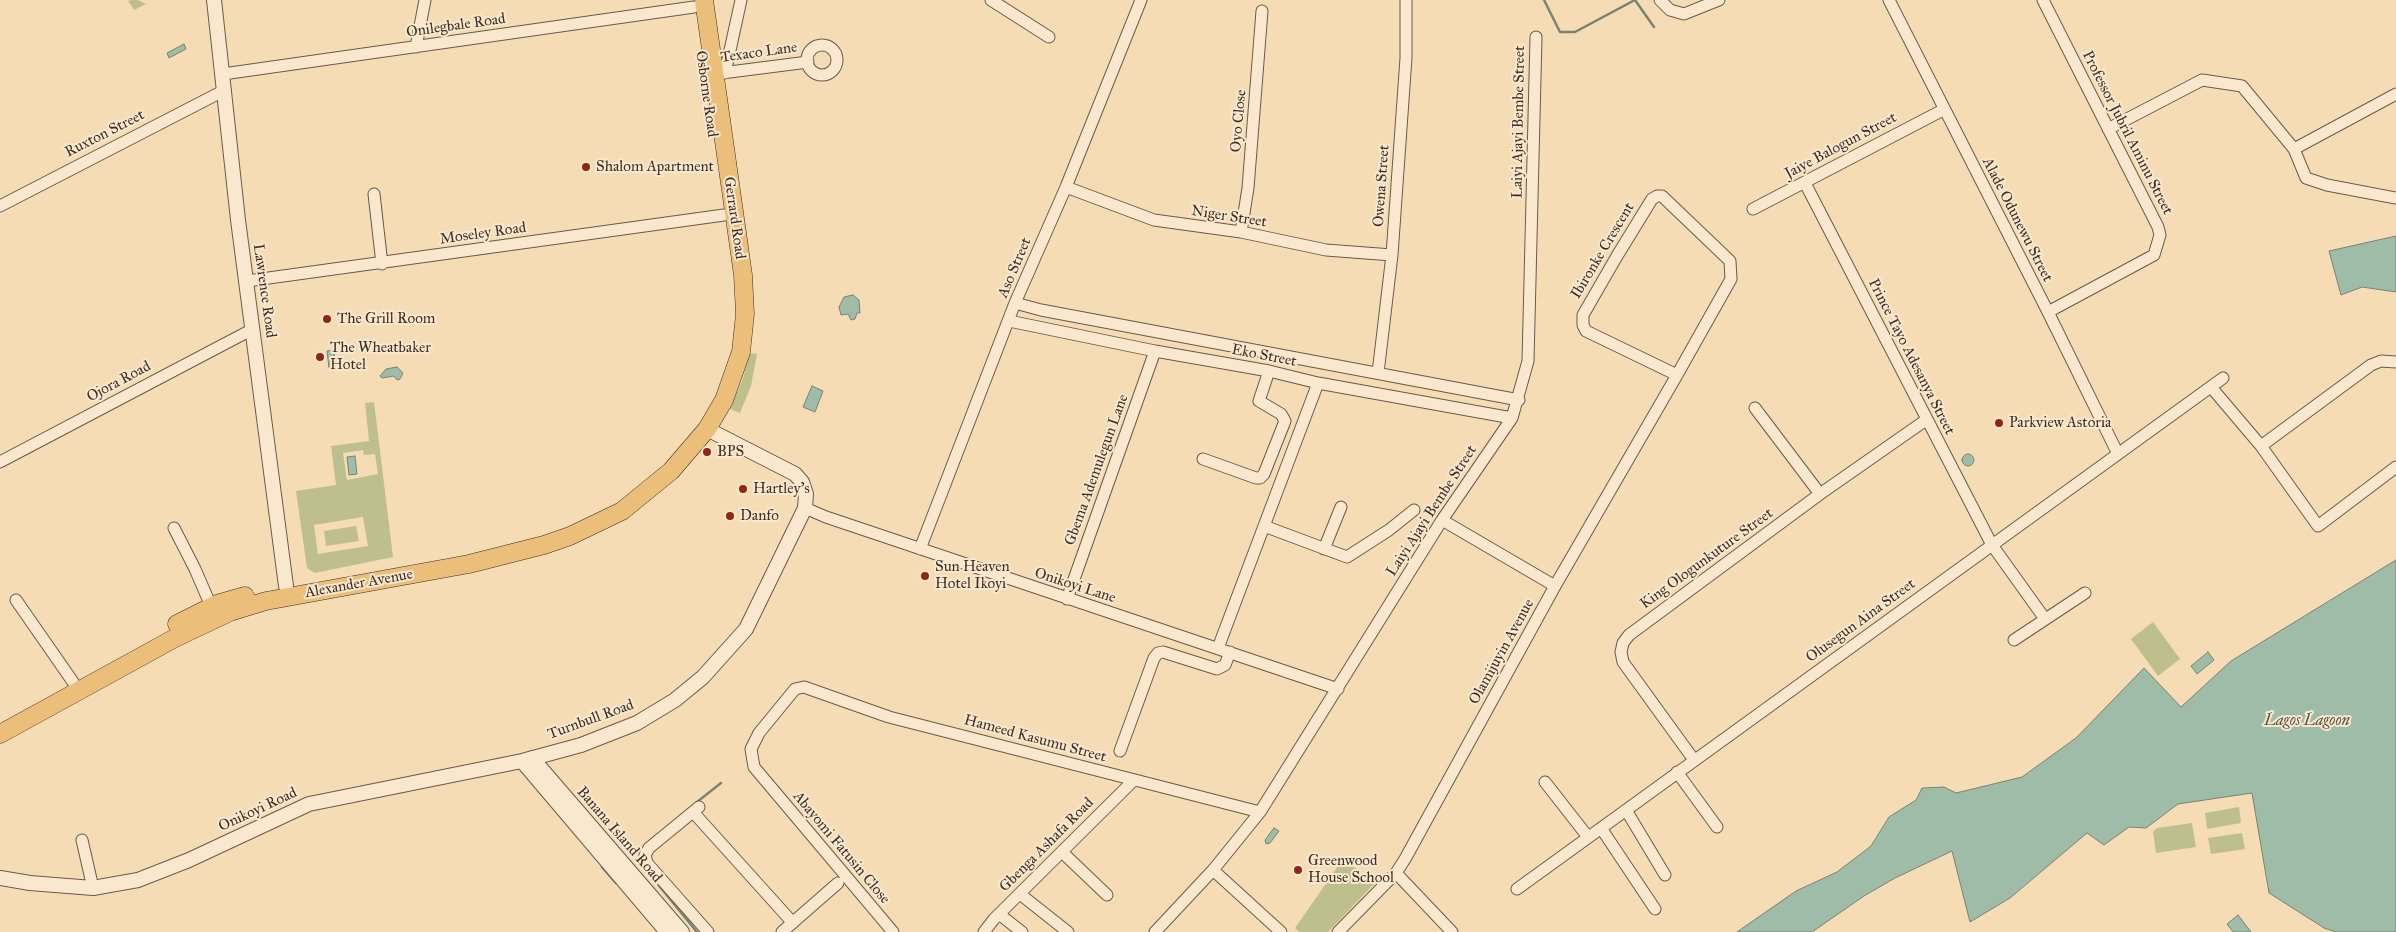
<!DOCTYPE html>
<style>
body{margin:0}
canvas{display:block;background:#f6dcb4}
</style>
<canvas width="2396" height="932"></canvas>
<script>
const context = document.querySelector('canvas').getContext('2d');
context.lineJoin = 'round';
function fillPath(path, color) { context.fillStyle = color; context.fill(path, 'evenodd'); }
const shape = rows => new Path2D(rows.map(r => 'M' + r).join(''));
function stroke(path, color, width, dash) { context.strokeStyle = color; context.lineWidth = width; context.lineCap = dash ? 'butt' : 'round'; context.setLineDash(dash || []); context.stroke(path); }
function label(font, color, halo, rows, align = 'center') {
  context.font = font + ' "IM FELL Great Primer",serif'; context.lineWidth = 4; context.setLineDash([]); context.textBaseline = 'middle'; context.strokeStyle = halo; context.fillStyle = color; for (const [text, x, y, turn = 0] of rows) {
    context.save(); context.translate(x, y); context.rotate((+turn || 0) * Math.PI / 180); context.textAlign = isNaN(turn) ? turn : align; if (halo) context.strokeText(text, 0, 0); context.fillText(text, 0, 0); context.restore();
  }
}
const green = shape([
 [132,0,138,0,146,4,134,10,128,1],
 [749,353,757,354,751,386,740,413,730,409,743,378],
 [374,402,393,557,315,573,307,568,296,491,336,485,331,446,369,441,365,403],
 [363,450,364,455,375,454,378,474,347,480,343,453],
 [363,517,368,546,318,554,314,525],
 [356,526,359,541,326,546,324,531],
 [2153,622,2180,659,2158,676,2131,639],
 [2239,807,2241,823,2207,829,2205,813],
 [2192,823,2196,847,2156,853,2153,832,2157,828],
 [2242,833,2245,849,2211,854,2208,838],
 [1343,859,1375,883,1328,932,1299,932,1295,928]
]);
const water = shape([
 [184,44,186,49,169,58,167,53,184,44],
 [2396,236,2396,292,2362,287,2341,295,2329,251,2396,236],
 [853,295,859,300,860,313,857,313,855,319,851,320,848,314,841,315,839,307,844,297,853,295],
 [334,350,335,368,329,368,327,351,334,350],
 [397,367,403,373,400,379,397,380,394,376,382,378,380,376,386,369,397,367],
 [812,386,823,391,815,412,803,407,812,386],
 '1962 460a6 6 0 1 1 12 0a6 6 0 1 1-12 0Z',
 [355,456,357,474,349,475,347,457,355,456],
 [2396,560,2396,932,2336,932,2324,928,2269,893,2252,793,2178,804,2146,828,2129,827,2104,845,2087,833,2010,898,1970,922,1952,851,1895,878,1864,896,1812,932,1737,932,1796,891,1837,872,1871,846,1889,817,1916,800,1922,788,1944,787,1956,793,2022,777,2076,738,2144,668,2181,707,2231,661,2396,560],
 [2208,652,2214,660,2197,674,2191,666,2208,652],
 [1274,828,1279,831,1270,843,1266,844,1265,840,1274,828],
 [2238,915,2251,932,2233,932,2227,924,2238,915]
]);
const stream = shape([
 [1544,0,1560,32,1575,32,1635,0,1654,27],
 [697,802,721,783],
 [602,867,616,883],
 [652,877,697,932]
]);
const minor = shape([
 [991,0,1049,37],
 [1660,0,1670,10,1684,14,1719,0],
 [1889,0,2048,312,2118,454],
 [2043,0,2158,227,2160,235,2154,255,2048,312],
 '807 60a15 15 0 1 1 30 0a15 15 0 1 1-30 0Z',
 [416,47,425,0],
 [725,73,741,0],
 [223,74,694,7],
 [714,74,808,62],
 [2108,129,2202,80,2242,86,2294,149,2306,178,2327,185,2396,198],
 [2294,149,2396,94],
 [1805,183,1992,545,2045,619],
 [1066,187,1154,220,1241,232,1326,250,1392,255],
 [374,194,382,264],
 [0,206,225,90],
 [1753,209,1943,110],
 [1241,232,1248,188,1262,11],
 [247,281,724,215],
 [1015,303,1041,310,1519,400],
 [1009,321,1155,351,1269,371,1318,383,1512,418],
 [1378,373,1392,255,1406,58,1406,0],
 [2211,387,2261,446,2318,526,2396,467],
 [1755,408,1820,494],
 [2261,446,2371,365,2381,361,2396,362],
 [1203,459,1256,478,1260,478,1264,474,1285,421,1281,414,1259,401,1269,371],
 [0,462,253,329],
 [805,508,826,517,1338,689],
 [1442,520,1555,586],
 [1264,526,1347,557,1389,530,1414,510],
 [174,528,195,569,211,606],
 [920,549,1015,303,1066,187,1141,0],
 [1324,549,1341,507],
 [1067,599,1155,351],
 [16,600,73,682],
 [2014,640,2085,593],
 [1218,648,1318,383],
 [1120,751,1154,658,1158,653,1163,652,1217,669,1225,665,1230,652],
 [1694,760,1623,662,1621,652,1623,643,1629,635,1820,494,1926,420],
 [1677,772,1717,827],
 [1545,782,1588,837],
 [699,807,649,848,645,855,647,863,708,932],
 [1626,810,1665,875],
 [693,812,793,923],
 [1601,828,1655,909],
 [82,840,93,888],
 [1062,852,1107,895],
 [1213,870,1281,932],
 [1396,873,1452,932],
 [1517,889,2223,378],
 [1020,894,1068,932],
 [999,914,1022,932],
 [782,932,838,883],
 [893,932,754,767,751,749,759,733,795,689,804,687,889,717,1260,812],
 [984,932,994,919,1133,781],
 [1155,932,1213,870,1260,812,1442,520,1512,418,1528,361,1536,37],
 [1338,932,1396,873,1405,859,1555,586,1677,375,1731,279,1730,261,1662,196,1657,196,1652,199,1617,256,1583,315,1583,325,1586,331,1677,375]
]);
const tertiary = shape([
 [214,0,238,220,286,586],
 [532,758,682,932],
 [522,761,667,932],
 [0,878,30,883,93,888,138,880,189,860,309,804,522,761,581,745,637,723,675,700,703,677,746,629,805,508,806,494,802,482,795,474,707,429]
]);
const primary = shape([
 [177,624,217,604,245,596],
 [0,734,175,638,230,612,266,601,469,564,544,545,570,536,622,511,671,471,707,429,724,400,741,352,745,314,743,275,704,0]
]);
const markers = [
 [586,167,5,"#8f2418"],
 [327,319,5,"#8f2418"],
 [320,357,5,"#8f2418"],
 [1999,423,5,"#8f2418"],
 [707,452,5,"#8f2418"],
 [743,489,5,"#8f2418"],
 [730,516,5,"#8f2418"],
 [925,576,5,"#8f2418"],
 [1298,870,5,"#8f2418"]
];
const streetNames = [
 ["Onilegbale Road",456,26,-8],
 ["Texaco Lane",759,53,-8],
 ["Osborne Road",706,94,82],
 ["Oyo Close",1239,121,-85],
 ["Laiyi Ajayi Bembe Street",1519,122,-89],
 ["Professor Jubril Aminu Street",2127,133,63],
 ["Ruxton Street",105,134,-27],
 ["Jaiye Balogun Street",1841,146,-28],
 ["Owena Street",1382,186,-86],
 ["Niger Street",1229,217,9],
 ["Gerrard Road",734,218,82],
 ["Alade Odunewu Street",2017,220,63],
 ["Moseley Road",483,234,-8],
 ["Ibironke Crescent",1603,251,-59],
 ["Aso Street",1015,268,-67],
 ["Lawrence Road",264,291,82],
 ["Eko Street",1264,356,11],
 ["Prince Tayo Adesanya Street",1911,357,63],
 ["Ojora Road",119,382,-28],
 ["Gbema Ademulegun Lane",1097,470,-70],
 ["Laiyi Ajayi Bembe Street",1432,511,-57],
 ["King Ologunkuture Street",1707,559,-36],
 ["Alexander Avenue",359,584,-10],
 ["Onikoyi Lane",1075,586,18],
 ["Olusegun Aina Street",1861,621,-36],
 ["Olamijuyin Avenue",1502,652,-61],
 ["Turnbull Road",591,720,-20],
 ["Hameed Kasumu Street",1035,739,15],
 ["Onikoyi Road",258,810,-25],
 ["Banana Island Road",619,835,49],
 ["Gbenga Ashafa Road",1047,845,-45],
 ["Abayomi Fatusin Close",841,848,50]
];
const poiNames = [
 ["Shalom Apartment",596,167],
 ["The Grill Room",337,319],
 ["The Wheatbaker",330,348],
 ["Hotel",330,365],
 ["Parkview Astoria",2009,423],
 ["BPS",717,452],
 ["Hartley's",753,489],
 ["Danfo",740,516],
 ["Sun Heaven",935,567],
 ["Hotel Ikoyi",935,584],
 ["Greenwood",1308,861],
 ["House School",1308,878]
];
const waterNames = [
 ["Lagos Lagoon",2307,721]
];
fillPath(green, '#bdc08c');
fillPath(water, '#9ebca7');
stroke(water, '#778474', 1);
stroke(stream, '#778474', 2.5);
stroke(minor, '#6a5a4a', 13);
stroke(tertiary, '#6a5a4a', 16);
stroke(primary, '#3c2f27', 19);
stroke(minor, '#f9e8ce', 11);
stroke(tertiary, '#f9e8ce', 14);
stroke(primary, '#ebbe7a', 18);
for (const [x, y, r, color] of markers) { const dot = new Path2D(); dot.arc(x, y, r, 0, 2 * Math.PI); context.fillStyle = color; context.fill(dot); stroke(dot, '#f9e8ce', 2); }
label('15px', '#3c2f27', '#f9e8ce', streetNames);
label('15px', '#3c2f27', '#f9e8ce', poiNames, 'left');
label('italic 16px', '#545247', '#f9e8ce', waterNames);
</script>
